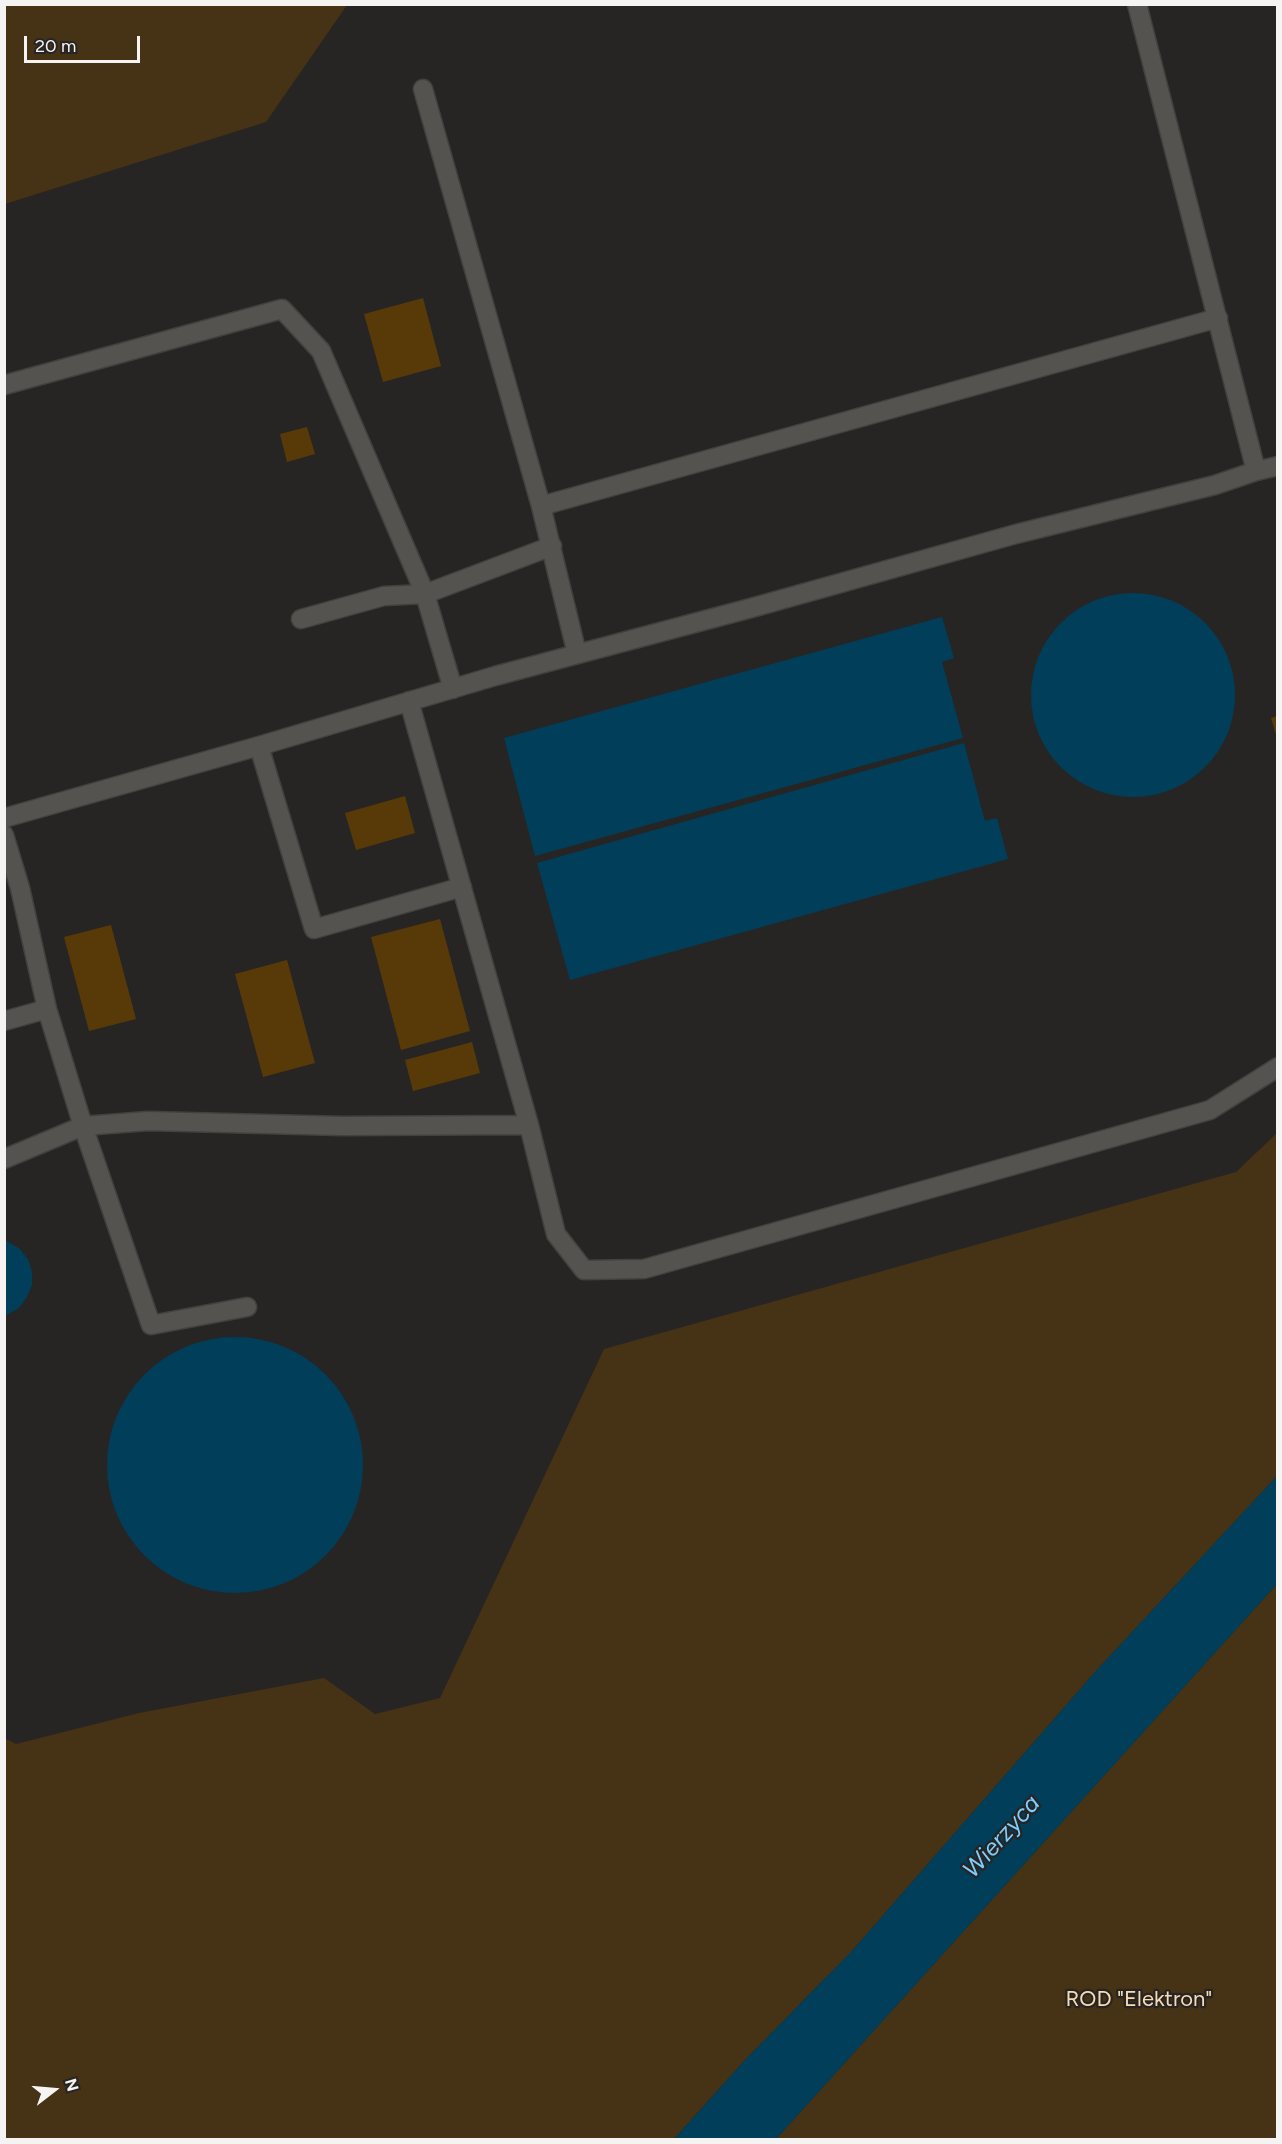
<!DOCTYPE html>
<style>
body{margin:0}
#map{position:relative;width:1282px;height:2144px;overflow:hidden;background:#272523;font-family:Figtree,sans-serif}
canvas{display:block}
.frame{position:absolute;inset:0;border:6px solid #f5f4f3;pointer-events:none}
.north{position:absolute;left:24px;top:2060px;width:60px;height:60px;-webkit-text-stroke:4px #272523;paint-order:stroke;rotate:74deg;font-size:16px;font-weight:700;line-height:24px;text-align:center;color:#f5f4f3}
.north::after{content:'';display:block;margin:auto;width:21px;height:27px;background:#f5f4f3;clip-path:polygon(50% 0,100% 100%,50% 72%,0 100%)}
.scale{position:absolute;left:24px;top:36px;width:116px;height:27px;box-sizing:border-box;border:3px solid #f5f4f3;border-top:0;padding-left:8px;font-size:18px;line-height:21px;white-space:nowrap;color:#f5f4f3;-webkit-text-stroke:4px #272523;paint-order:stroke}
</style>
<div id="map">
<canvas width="1282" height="2144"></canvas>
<div class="frame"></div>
<div class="north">N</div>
<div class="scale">20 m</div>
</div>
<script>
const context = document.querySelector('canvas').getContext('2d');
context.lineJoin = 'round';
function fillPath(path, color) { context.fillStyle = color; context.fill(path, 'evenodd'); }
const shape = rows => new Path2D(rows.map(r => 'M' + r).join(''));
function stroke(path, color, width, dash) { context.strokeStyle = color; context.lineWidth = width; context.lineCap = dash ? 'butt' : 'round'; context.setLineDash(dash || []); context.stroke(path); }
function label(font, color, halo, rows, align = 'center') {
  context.font = font + ' Figtree,sans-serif'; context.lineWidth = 4.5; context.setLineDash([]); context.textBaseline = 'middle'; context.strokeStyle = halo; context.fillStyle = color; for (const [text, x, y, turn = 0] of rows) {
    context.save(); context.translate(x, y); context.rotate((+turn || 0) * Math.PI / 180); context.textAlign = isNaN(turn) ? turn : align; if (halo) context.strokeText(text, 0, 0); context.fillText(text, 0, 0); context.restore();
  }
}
const green = shape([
 [5,4,347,4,347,5,266,122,5,204],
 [1277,1133,1277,1476,1095,1672,852,1951,745,2060,674,2139,5,2139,4,1738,16,1744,139,1713,324,1678,375,1714,440,1698,604,1349,1236,1172],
 [1277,1584,1277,2139,776,2139]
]);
const water = shape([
 '1031 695a102 102 0 1 1 204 0a102 102 0 1 1-204 0Z',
 [942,617,954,658,942,662,963,738,535,856,504,738],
 [964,743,985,821,997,818,1008,859,570,980,537,863],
 [5,1240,20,1249,28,1259,32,1272,32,1285,27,1297,19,1308,5,1316],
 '107 1465a128 128 0 1 1 256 0a128 128 0 1 1-256 0Z',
 [1277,1476,1277,1584,776,2139,674,2139,745,2060,852,1951,1095,1672]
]);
const building = shape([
 [423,298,441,366,383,382,364,314],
 [307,427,315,454,287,462,280,434],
 [1278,716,1278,738,1277,738,1271,718],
 [405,796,415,833,356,850,345,813],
 [440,919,470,1031,401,1050,371,937],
 [111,925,136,1019,89,1031,64,937],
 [287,960,315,1063,263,1077,235,974],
 [472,1042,480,1073,413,1091,405,1060]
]);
const minor = shape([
 [1137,4,1256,471],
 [423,89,541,506,577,654],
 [4,385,282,309,321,351,425,594,453,689],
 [541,506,1218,318],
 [301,619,384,596,425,594,552,546],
 [409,701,529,1125,556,1234,584,1270,644,1269,1210,1110,1278,1067],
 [259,746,314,929,462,887],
 [4,818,259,746,495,676,751,608,1016,534,1215,485,1256,471,1278,466],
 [4,835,20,888,47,1009,4,1021],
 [4,1159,83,1126,47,1009],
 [247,1307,151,1325,83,1126,148,1121,342,1126,529,1125]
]);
const parkNames = [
 ["ROD \"Elektron\"",1139,2000]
];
const waterNames = [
 ["Wierzyca",1002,1837,-48]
];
fillPath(green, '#463215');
fillPath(water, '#003e5a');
fillPath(building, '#583a08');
stroke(minor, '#424140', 21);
stroke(minor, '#545350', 18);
label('22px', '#f9dbb2', '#272523', parkNames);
label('italic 24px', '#7dcefe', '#272523', waterNames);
</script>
